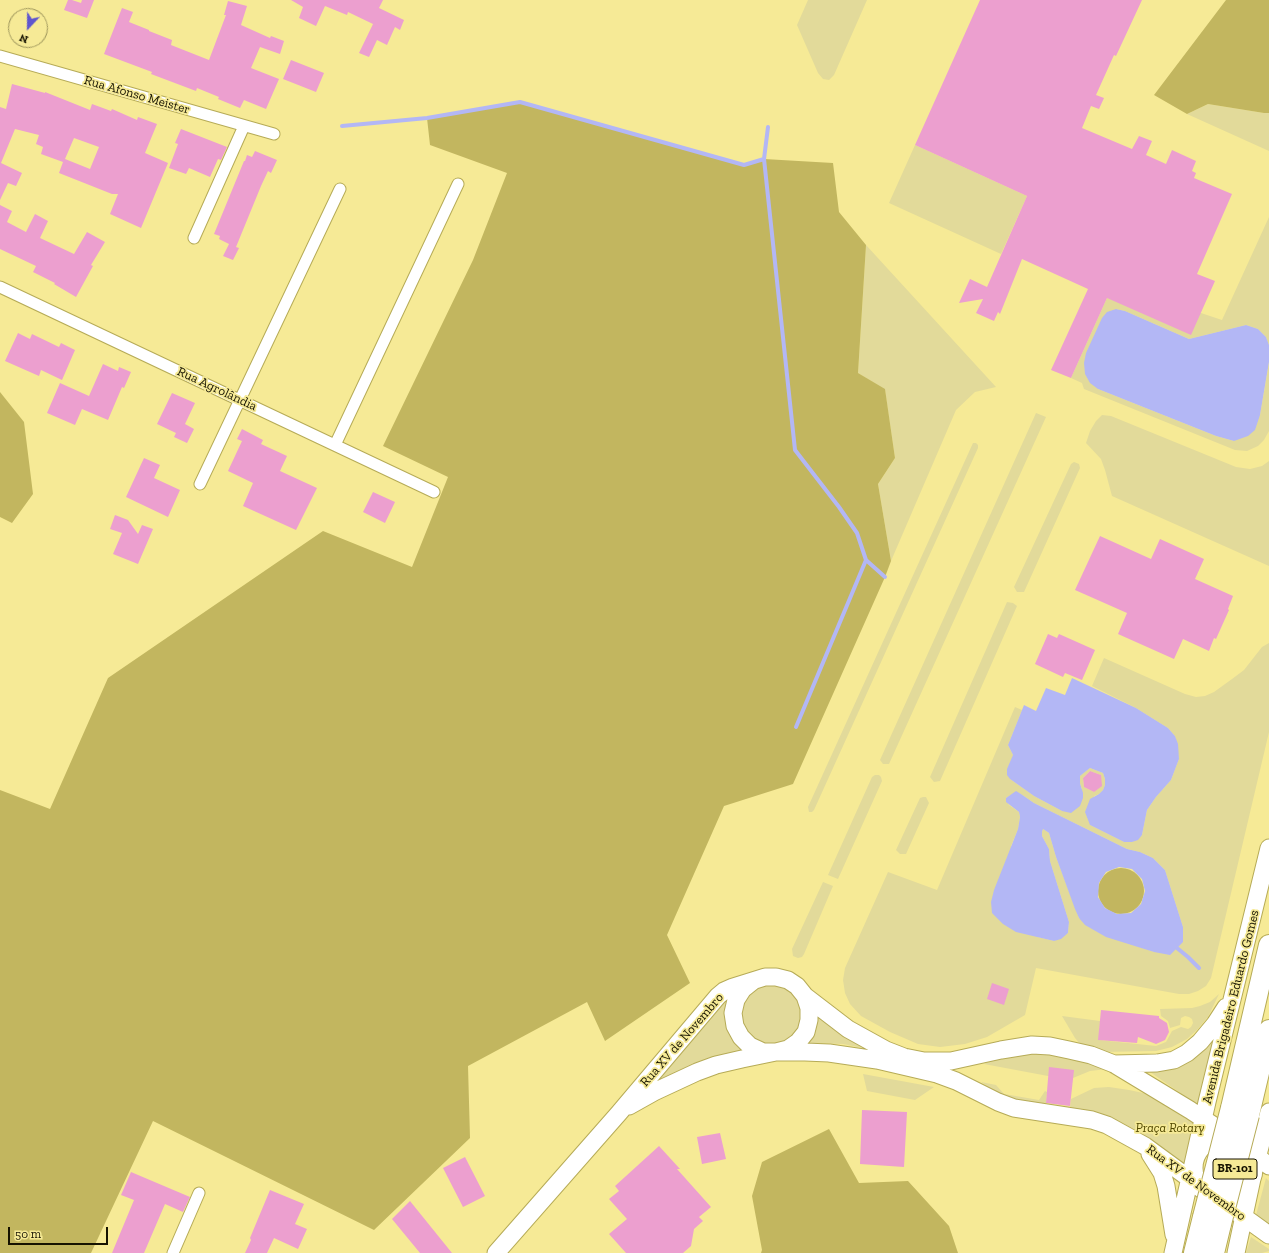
<!DOCTYPE html>
<meta charset="utf-8">
<style>
body{margin:0}
#map{position:relative;width:1269px;height:1253px;overflow:hidden;background:#f6ea96;font-family:"Zilla Slab",serif}
canvas{display:block}
.north{position:absolute;left:8px;top:8px;width:40px;height:40px;box-sizing:border-box;background:#f6ea96;border:1px solid #9c945a;border-radius:50%;rotate:202deg;font-size:11px;font-weight:700;line-height:16px;text-align:center;color:#161300}
.north::after{content:'';display:block;margin:auto;width:14px;height:18px;background:#5f56ce;clip-path:polygon(50% 0,100% 100%,50% 72%,0 100%)}
.scale{position:absolute;left:8px;top:1227px;width:100px;height:18px;box-sizing:border-box;border:2px solid #161300;border-top:0;padding-left:5px;font-size:12px;line-height:14px;white-space:nowrap;color:#161300;-webkit-text-stroke:3px #f6ea96;paint-order:stroke}
</style>
<div id="map">
<canvas width="1269" height="1253"></canvas>
<div class="north">N</div>
<div class="scale">50 m</div>
</div>
<script>
const context = document.querySelector('canvas').getContext('2d');
context.lineJoin = 'round';
function fillPath(path, color) { context.fillStyle = color; context.fill(path, 'evenodd'); }
const shape = rows => new Path2D(rows.map(r => 'M' + r).join(''));
function stroke(path, color, width, dash) { context.strokeStyle = color; context.lineWidth = width; context.lineCap = dash ? 'butt' : 'round'; context.setLineDash(dash || []); context.stroke(path); }
function label(font, color, halo, rows, align = 'center') {
  context.font = font + ' "Zilla Slab",serif'; context.lineWidth = 3.5; context.setLineDash([]); context.textBaseline = 'middle'; context.strokeStyle = halo; context.fillStyle = color; for (const [text, x, y, turn = 0] of rows) {
    context.save(); context.translate(x, y); context.rotate((+turn || 0) * Math.PI / 180); context.textAlign = isNaN(turn) ? turn : align; if (halo) context.strokeText(text, 0, 0); context.fillText(text, 0, 0); context.restore();
  }
}
const green = shape([
 [808,0,867,0,834,75,829,80,823,79,818,73,797,25],
 [1208,104,1264,113,1269,113,1269,151,1187,114],
 [915,145,1027,196,1001,254,889,203],
 [1269,217,1269,345,1266,337,1258,329,1246,325,1189,339,1125,311,1116,309,1098,389,1216,436,1234,441,1260,415,1269,363,1269,431,1264,440,1258,446,1247,451,1235,450,1084,389,1082,383,1071,378,1107,298,1201,313,1222,320],
 [866,245,996,387,975,392,956,410,891,561,878,484,895,458,885,390,858,373],
 [1036,413,1046,417,889,764,883,764,880,760],
 [1102,415,1111,416,1236,467,1250,469,1262,466,1269,461,1269,566,1112,496,1105,470,1101,459,1086,443,1090,431,1096,421],
 [973,443,976,443,978,445,978,448,814,810,812,812,809,812,808,807],
 [1074,462,1079,464,1080,468,1024,592,1017,592,1014,587,1071,464],
 [1007,602,1013,603,1017,606,940,781,934,782,930,777],
 [1269,643,1269,732,1211,978,1206,986,1198,991,1189,994,1179,994,1036,968,1025,1015,987,1037,965,1044,940,1047,918,1044,890,1032,861,1016,850,1004,845,993,843,980,845,968,888,872,937,890,1015,707,1022,710,1008,745,1013,755,1010,779,1034,796,1062,811,1082,789,1080,783,1080,776,1090,768,1103,773,1105,779,1105,785,1103,790,1099,794,1094,796,1090,825,1124,842,1132,842,1142,835,1147,810,1156,797,1171,780,1179,759,1175,736,1168,728,1136,708,1092,686,1104,658,1185,694,1196,697,1205,696,1214,692,1232,679,1244,670,1262,647],
 [1090,771,1101,775,1094,792,1084,787,1083,778],
 [1016,792,1021,794,1034,803,1127,849,1140,852,1153,858,1165,870,1183,927,1154,952,1140,947,1079,918,1056,857,1049,833,1043,829,1042,832,1042,836,1049,849,1050,861,1069,922,1068,933,1054,941,1038,937,1011,846,1018,829,1020,817,1019,812,1009,805,1006,798],
 [875,775,879,775,881,777,882,781,838,879,828,875,872,777],
 [923,797,926,797,929,803,906,854,900,854,896,850,920,798],
 [823,882,833,886,804,954,802,957,798,958,793,956,792,949],
 '742 1014a30 30 0 1 1 60 0a30 30 0 1 1-60 0Z',
 [1219,994,1208,1017,1197,1030,1187,1039,1172,1047,1156,1051,1101,1052,1081,1045,1075,1038,1062,1016,1100,1021,1099,1040,1156,1046,1166,1042,1172,1031,1181,1027,1188,1029,1191,1027,1193,1023,1192,1019,1189,1017,1185,1016,1181,1018,1180,1025,1170,1028,1168,1021,1161,1016,1160,1009,1192,1008,1200,1006,1210,1002],
 [727,1001,744,1051,652,1084,716,1010],
 [814,1009,873,1050,843,1044,807,1043],
 [1219,1030,1199,1106,1150,1072,1165,1068],
 [1044,1053,1078,1057,1107,1069,1090,1071,1073,1078,1048,1076,984,1064,993,1060,1018,1054],
 [863,1074,934,1087,915,1100,867,1091],
 [981,1082,996,1085,1004,1094,1039,1100,1045,1091,1047,1092,1046,1104,1070,1107,1071,1099,1094,1088,1109,1087,1129,1090,1148,1094,1196,1120,1184,1167,1162,1148,1138,1131,1116,1120,1092,1112,1016,1101,990,1088],
 [1266,1178,1269,1181,1269,1224,1256,1215],
 [1251,1237,1269,1249,1269,1251,1262,1253,1246,1253]
]);
const forest = shape([
 [1226,0,1269,0,1269,113,1264,113,1208,104,1187,114,1154,95],
 [520,102,744,165,764,159,833,163,839,212,866,245,858,373,885,389,895,458,878,484,891,561,885,577,793,784,724,806,667,935,690,983,605,1041,587,1002,468,1066,470,1138,374,1230,153,1121,91,1253,0,1253,0,790,50,809,108,678,323,531,412,567,448,477,383,446,473,260,507,173,430,145,427,118],
 [0,392,24,422,33,494,12,523,0,517],
 '1098 891a23 23 0 1 1 46 0a23 23 0 1 1-46 0Z',
 [829,1129,859,1183,908,1181,949,1226,958,1253,761,1253,762,1250,752,1196,762,1162]
]);
const water = shape([
 [1116,309,1125,311,1189,339,1246,325,1258,329,1266,337,1269,345,1269,362,1260,415,1255,430,1248,436,1234,441,1216,436,1098,389,1090,383,1085,374,1084,363,1086,353,1102,318,1107,312],
 [1072,678,1136,708,1168,728,1175,736,1178,744,1179,759,1171,780,1156,797,1147,810,1142,835,1138,840,1132,842,1124,842,1090,825,1085,812,1090,799,1099,794,1103,790,1105,785,1105,779,1103,773,1090,768,1080,776,1080,783,1083,793,1083,798,1080,806,1071,813,1062,811,1034,796,1010,779,1007,775,1007,769,1013,755,1008,745,1024,705,1036,711,1046,688,1065,695],
 [1016,791,1021,794,1034,803,1127,849,1140,852,1153,858,1165,870,1183,927,1183,942,1170,955,1154,952,1106,937,1085,925,1079,918,1075,909,1056,857,1049,833,1043,829,1042,832,1042,836,1049,849,1050,861,1069,922,1068,933,1061,939,1054,941,1016,932,1003,924,992,913,991,902,994,890,1018,829,1020,817,1019,812,1006,802,1006,798],
 [1119,867,1132,869,1142,879,1145,891,1141,904,1131,913,1117,914,1105,908,1098,897,1099,883,1106,872]
]);
const stream = shape([
 [342,126,427,118,520,102,744,165,764,159],
 [768,127,764,159,795,450,839,507,857,533,866,560,885,577],
 [796,727,866,560],
 [1177,948,1188,957,1199,968]
]);
const building = shape([
 [68,0,72,0,81,3,82,0,94,0,87,18,64,10],
 [291,0,383,0,379,8,404,20,400,30,395,27,387,45,377,40,369,57,359,53,373,24,348,12,347,15,325,6,316,26,299,18,303,7],
 [980,0,1142,0,1116,56,1114,55,1096,95,1104,98,1099,109,1091,106,1082,128,1132,149,1139,136,1152,141,1146,155,1166,164,1172,150,1196,161,1192,171,1196,173,1194,178,1232,194,1197,274,1215,281,1191,335,1107,298,1071,378,1051,370,1088,289,1022,259,1000,314,998,312,994,321,976,313,983,299,959,303,970,279,987,287,1027,196,915,145],
 [228,1,247,6,241,25,270,38,271,36,284,41,280,54,260,47,251,68,279,79,266,109,244,100,240,108,218,99,219,97,197,88,196,91,151,74,152,72,104,54,122,8,133,12,129,22,149,30,149,31,172,40,171,45,209,60,226,15,224,15],
 [291,60,324,73,316,92,283,79],
 [12,84,45,93,45,92,90,110,92,104,111,111,112,109,137,120,138,117,157,124,145,153,168,163,141,228,110,214,118,194,112,194,59,173,63,162,41,154,43,147,36,144,39,135,15,129,1,163,22,173,16,186,8,183,0,200,0,107,6,109],
 [74,138,99,147,90,169,65,159],
 [181,129,227,147,221,160,218,159,210,177,189,168,186,174,169,168,178,144,175,143],
 [255,151,277,160,271,173,268,171,261,186,236,247,239,248,233,260,223,256,229,244,219,239,220,236,214,234,244,161,245,161,247,155,252,157],
 [0,205,12,211,7,222,26,232,35,214,48,221,40,238,74,254,87,232,105,242,91,265,93,266,76,297,54,284,55,283,33,272,36,266,0,249],
 [18,333,30,339,32,334,59,347,61,343,75,350,62,380,41,370,39,376,5,361],
 [103,364,118,371,119,367,131,372,124,388,122,387,108,420,82,409,75,425,47,413,60,383,89,396],
 [172,393,195,403,185,424,194,429,187,443,174,437,176,433,157,424],
 [242,429,263,440,261,444,287,456,280,471,317,488,296,530,243,506,253,483,228,471,242,441,237,439],
 [144,458,160,465,154,478,180,490,168,517,126,497],
 [373,492,395,502,385,523,363,512],
 [115,515,128,520,138,534,142,525,153,529,138,564,113,554,122,533,110,529],
 [1100,536,1151,559,1160,539,1204,559,1195,579,1233,596,1228,609,1229,610,1216,639,1214,638,1209,651,1183,639,1174,659,1118,634,1127,613,1075,590],
 [1048,634,1057,638,1059,634,1095,650,1082,680,1065,673,1063,677,1035,664],
 [1090,771,1101,775,1102,786,1094,792,1084,787,1083,778],
 [992,983,1009,989,1004,1005,987,999],
 [1101,1010,1159,1016,1159,1018,1167,1023,1169,1032,1165,1040,1156,1044,1138,1037,1137,1043,1098,1040],
 [1049,1067,1074,1070,1070,1106,1046,1103],
 [862,1110,907,1112,904,1167,860,1164],
 [720,1133,726,1159,702,1164,697,1137],
 [659,1146,680,1169,677,1169,711,1207,699,1217,703,1221,694,1229,691,1246,683,1253,626,1253,609,1234,627,1219,609,1199,619,1191,615,1186],
 [465,1157,485,1196,463,1207,443,1168],
 [131,1172,190,1197,183,1212,165,1204,144,1253,112,1253,134,1200,121,1195],
 [270,1190,304,1204,295,1224,307,1229,298,1249,274,1238,267,1253,245,1253,251,1240,250,1238],
 [410,1201,452,1253,420,1253,392,1219]
]);
const street = shape([
 [0,56,274,134],
 [194,238,244,126],
 [0,287,434,492],
 [335,445,458,184],
 [200,484,340,189],
 [173,1253,199,1193]
]);
const primary = shape([
 [753,981,743,989,736,1000,733,1013,735,1026,741,1037,750,1046,763,1052,776,1052,788,1049,798,1042,806,1032,809,1020,809,1008,805,996],
 [1114,1064,1157,1063,1174,1060,1187,1053,1200,1042,1215,1024,1226,1007],
 [629,1106,654,1092,697,1072,716,1065,742,1059,776,1052,805,1052,829,1053,877,1060,937,1074,956,1081,998,1102,1014,1108,1092,1120,1107,1125,1145,1146,1190,1179,1206,1193,1244,1217,1269,1235],
 '1194 1168a30 30 0 1 1 60 0a30 30 0 1 1-60 0Z',
 [1150,1154,1162,1173,1166,1186,1174,1235],
 [496,1253,619,1113,718,996,724,991,733,987,765,977,776,977,788,980,797,986,805,996,848,1029,886,1050,904,1057,924,1061,951,1061,1001,1050,1032,1045,1050,1046,1069,1050,1091,1055,1114,1064,1190,1110,1243,1145,1269,1166],
 [1173,1253,1207,1102,1269,848],
 [1236,1253,1253,1174,1269,1112]
]);
const highway = shape([
 [1231,1108,1269,945],
 [1249,1115,1269,1030],
 [1194,1253,1203,1217],
 [1214,1253,1221,1224]
]);
const highwayBridge = shape([
 [1203,1217,1231,1108],
 [1221,1224,1249,1115]
]);
const shields = [
 [1235,1169,44]
];
const shieldNames = [
 ["BR-101",1235,1169]
];
const streetNames = [
 ["Rua Afonso Meister",137,95,16],
 ["Rua Agrolândia",217,389,25],
 ["Avenida Brigadeiro Eduardo Gomes",1231,1007,-76],
 ["Rua XV de Novembro",682,1040,-49],
 ["Rua XV de Novembro",1196,1183,36]
];
const parkNames = [
 ["Praça Rotary",1170,1128]
];
fillPath(green, '#e2da9a');
fillPath(forest, '#c2b65f');
fillPath(water, '#b3b7f5');
stroke(stream, '#b3b7f5', 4);
fillPath(building, '#ec9fcf');
stroke(street, '#b6ab57', 13);
stroke(primary, '#b6ab57', 19);
stroke(highway, '#b6ab57', 22);
stroke(street, '#fff', 11);
stroke(primary, '#fff', 17);
stroke(highway, '#fff', 20);
stroke(highwayBridge, '#b6ab57', 22, []);
stroke(highwayBridge, '#fff', 20);
for (const [x, y, w] of shields) { const box = new Path2D(); box.roundRect(x - w / 2, y - 10, w, 20, 3); context.fillStyle = '#f6ea96'; context.fill(box); stroke(box, '#161300', 1); }
label('bold 12px', '#161300', null, shieldNames);
label('13px', '#161300', '#f6ea96', streetNames);
label('italic 13px', '#514800', '#f6ea96', parkNames);
</script>
